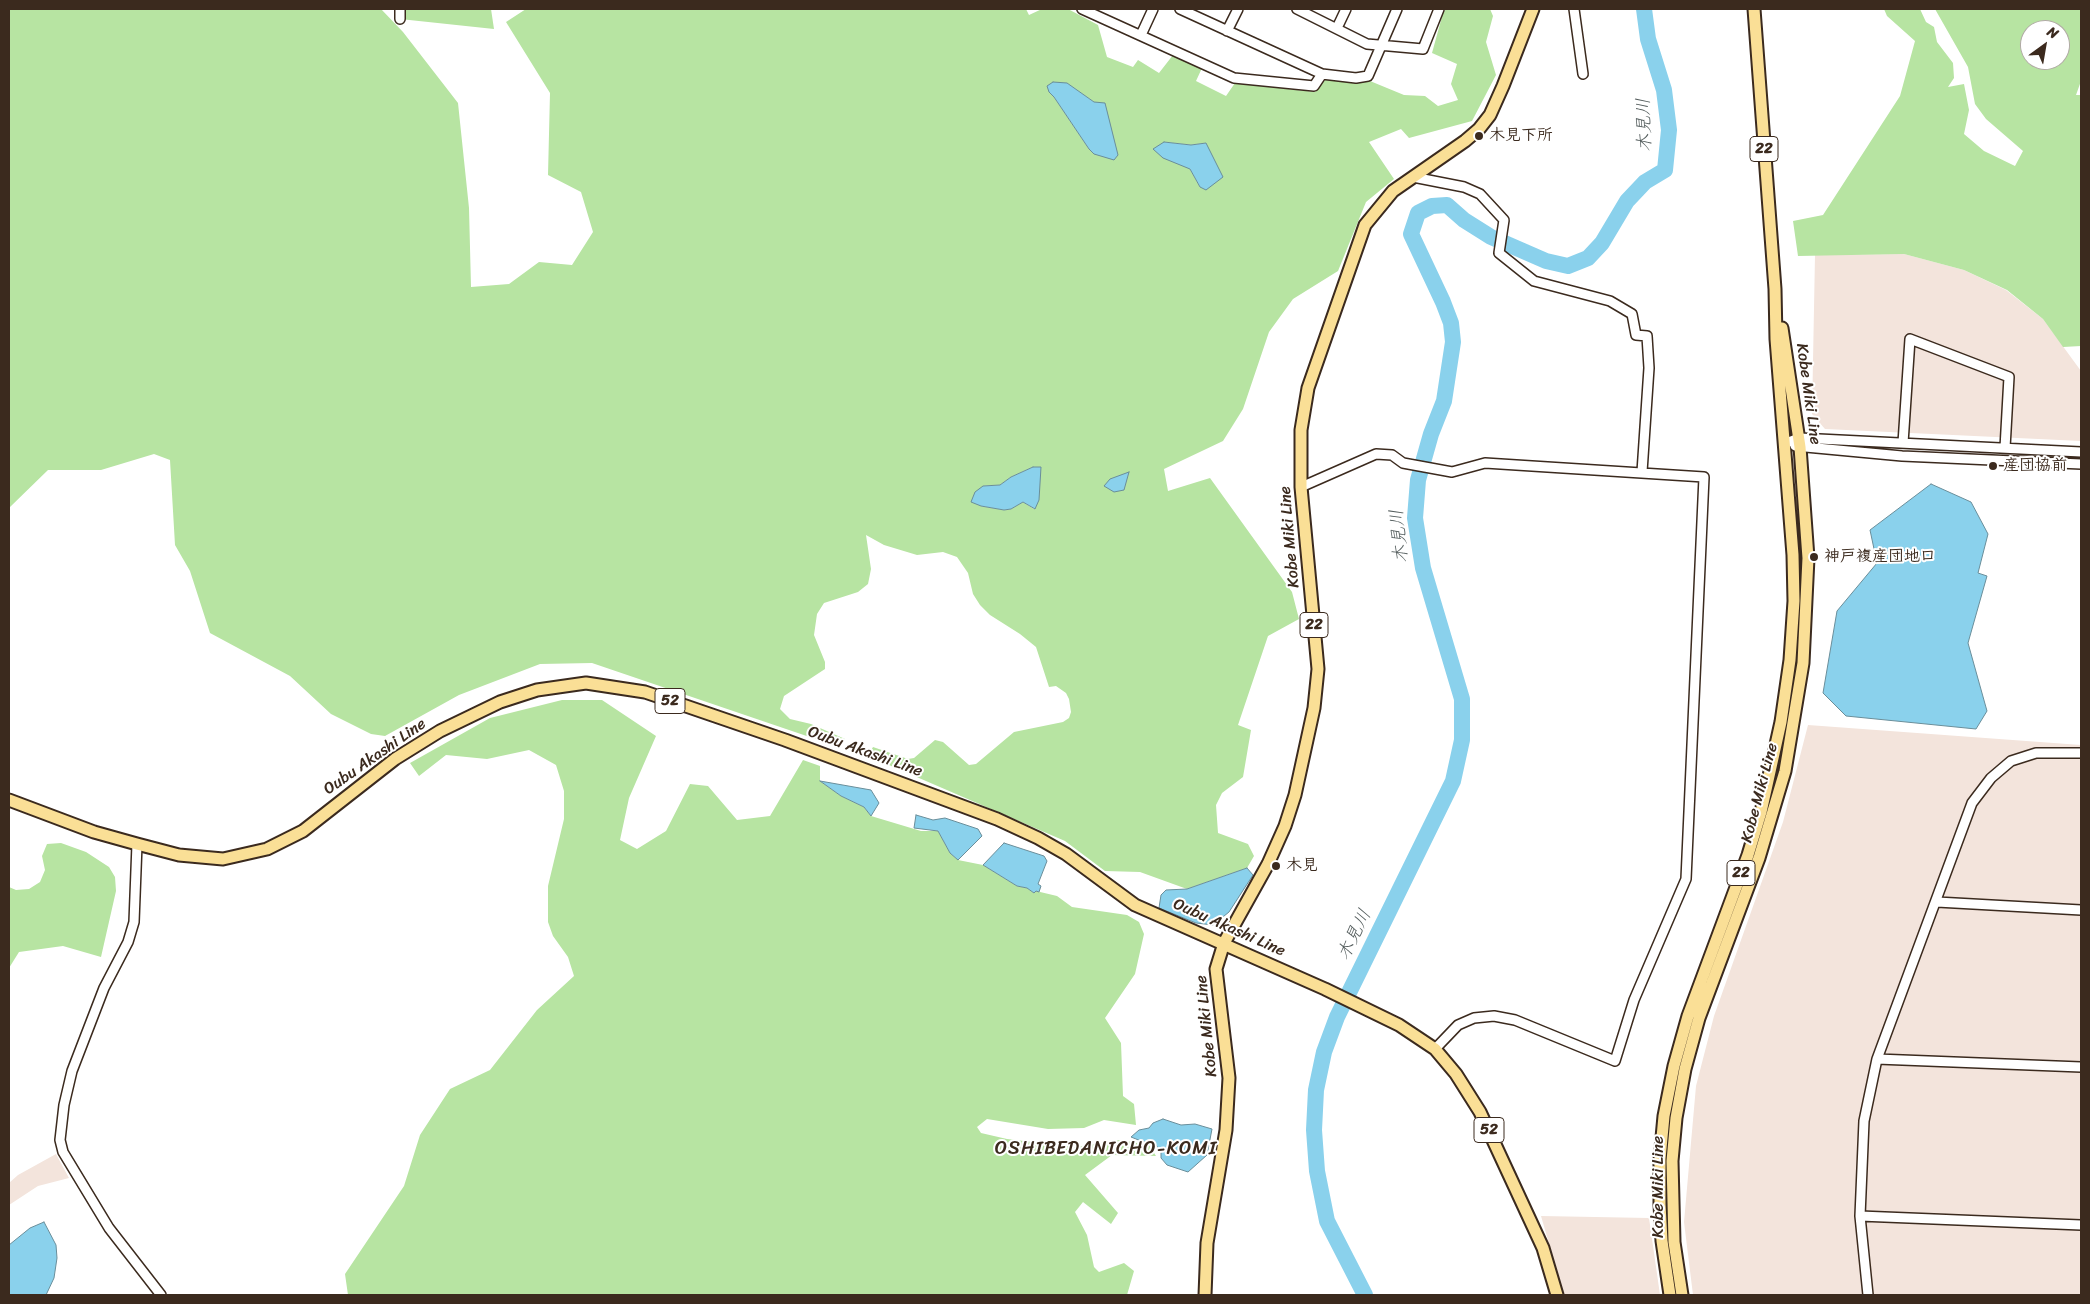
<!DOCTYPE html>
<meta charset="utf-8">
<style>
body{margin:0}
#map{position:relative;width:2090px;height:1304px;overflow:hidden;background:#fff;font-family:Sriracha,sans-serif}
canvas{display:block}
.frame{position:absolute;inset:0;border:10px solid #3b2a1e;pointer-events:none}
.north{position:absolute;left:2020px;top:20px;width:50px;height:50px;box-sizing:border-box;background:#fff;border:1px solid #b1aaa5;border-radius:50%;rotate:32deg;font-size:14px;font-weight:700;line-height:20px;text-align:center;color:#3b2a1e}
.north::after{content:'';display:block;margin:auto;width:18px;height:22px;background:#3b2a1e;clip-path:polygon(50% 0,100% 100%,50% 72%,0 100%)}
</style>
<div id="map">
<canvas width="2090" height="1304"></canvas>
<div class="frame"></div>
<div class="north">N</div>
</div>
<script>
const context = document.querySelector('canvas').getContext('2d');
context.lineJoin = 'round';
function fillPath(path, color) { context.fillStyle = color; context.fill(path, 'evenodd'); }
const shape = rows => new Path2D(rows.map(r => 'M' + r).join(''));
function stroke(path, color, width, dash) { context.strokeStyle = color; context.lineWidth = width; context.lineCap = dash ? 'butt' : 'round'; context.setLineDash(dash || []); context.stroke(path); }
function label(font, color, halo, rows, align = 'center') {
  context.font = font + ' Sriracha,"Klee One",sans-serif'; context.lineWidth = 4; context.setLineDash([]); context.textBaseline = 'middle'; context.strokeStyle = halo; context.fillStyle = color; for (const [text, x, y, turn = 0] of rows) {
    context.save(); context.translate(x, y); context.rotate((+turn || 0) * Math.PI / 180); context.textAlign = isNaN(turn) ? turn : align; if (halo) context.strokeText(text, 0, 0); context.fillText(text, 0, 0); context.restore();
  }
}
const built = shape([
 [1904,254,1964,270,2006,290,2043,319,2081,371,2081,441,1825,429,1812,414,1815,255],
 [1808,725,2081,745,2081,1295,1693,1295,1684,1222,1696,1086,1714,1016,1783,822],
 [56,1154,69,1178,38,1186,9,1205,9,1183,18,1175],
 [1541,1216,1649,1218,1660,1295,1564,1295]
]);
const green = shape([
 [9,9,381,9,403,32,458,103,469,208,471,287,509,284,539,262,572,265,593,232,581,192,548,175,550,93,506,22,526,9,1026,9,1029,15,1042,9,1068,9,1098,25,1107,57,1133,67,1138,60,1159,73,1173,55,1202,68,1196,81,1226,96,1235,83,1315,92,1326,79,1370,81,1404,95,1425,96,1438,106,1458,100,1451,84,1457,64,1432,53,1443,13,1446,9,1490,9,1493,16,1486,42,1496,75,1472,121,1409,138,1401,129,1369,142,1394,179,1366,202,1338,271,1293,299,1269,332,1243,409,1223,441,1164,469,1168,491,1210,478,1292,592,1299,619,1268,636,1238,725,1251,730,1243,777,1222,793,1216,805,1218,833,1248,844,1254,856,1247,868,1187,889,1140,872,1105,871,1065,841,868,756,873,747,908,759,914,758,935,740,943,742,969,765,976,764,1014,732,1063,722,1069,718,1071,712,1069,699,1066,693,1056,686,1049,687,1036,647,1020,634,990,615,980,605,973,594,968,573,957,557,943,552,917,555,884,545,866,535,871,569,868,584,858,592,824,603,817,614,814,635,825,662,825,669,784,696,780,709,790,719,811,724,845,739,839,747,592,663,540,664,459,695,385,736,371,734,331,714,290,676,210,633,190,571,175,545,170,460,154,454,101,470,48,470,9,508],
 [1066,83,1094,102,1089,149,1054,97],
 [1164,142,1191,145,1206,143,1200,187,1190,169],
 [1033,467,1034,509,1023,502,1011,509,1004,510,981,506,983,486,1000,485,1011,477],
 [400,9,491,9,494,29,400,19],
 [1884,9,1920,9,1926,22,1934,27,1937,42,1953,63,1954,78,1948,87,1964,84,1969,110,1964,134,1984,151,2015,166,2023,151,1986,119,1975,104,1968,67,1935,9,2081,9,2081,81,2076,95,2081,95,2081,346,2063,347,2043,319,2007,290,1964,270,1904,254,1798,256,1793,221,1823,215,1900,96,1915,41,1887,16],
 [2030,30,2060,30,2060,60,2030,60],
 [562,700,602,700,656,736,629,798,620,840,637,849,666,831,690,784,708,786,737,820,770,816,803,760,820,766,820,781,841,796,864,807,871,816,921,831,938,831,950,853,958,860,983,865,1017,886,1027,888,1034,893,1036,891,1057,896,1072,907,1127,915,1139,922,1144,934,1135,974,1105,1018,1121,1043,1123,1096,1134,1104,1136,1125,1104,1120,1084,1128,1048,1129,987,1119,977,1127,981,1133,1007,1139,1075,1147,1120,1140,1149,1145,1156,1156,1112,1155,1085,1175,1118,1213,1111,1224,1083,1202,1075,1212,1087,1235,1094,1267,1099,1272,1124,1263,1134,1271,1127,1295,348,1295,345,1274,404,1186,420,1135,450,1089,490,1070,537,1010,574,976,568,957,553,936,548,922,548,886,564,819,564,791,556,765,529,750,487,759,446,755,419,776,410,763,490,718],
 [61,843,86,852,109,867,115,877,116,891,101,957,63,946,19,952,9,968,9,887,16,890,29,889,40,882,45,870,42,856,47,844]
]);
const water = shape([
 [1053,82,1067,83,1094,102,1105,103,1118,155,1114,160,1094,154,1089,149,1054,97,1049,92,1047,86,1053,82],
 [1164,142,1191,145,1206,143,1223,177,1206,190,1200,187,1190,169,1163,158,1153,149,1164,142],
 [1033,467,1041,467,1039,500,1035,509,1023,502,1011,509,1004,510,981,506,971,502,975,492,983,486,1000,485,1011,477,1033,467],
 [1129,472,1124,490,1114,492,1104,486,1110,479,1129,472],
 [1931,484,1971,502,1988,534,1978,573,1987,576,1968,643,1987,711,1976,729,1846,716,1823,693,1837,611,1877,563,1870,530,1931,484],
 [820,781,871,790,879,803,871,816,864,807,841,796,820,781],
 [916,815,933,820,945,818,978,829,982,836,958,860,950,853,938,831,914,828,916,815],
 [1004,843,1044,856,1047,861,1038,884,1041,886,1039,892,1036,891,1034,893,1027,888,1017,886,983,865,1004,843],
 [1247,868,1253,875,1229,912,1213,925,1196,923,1159,908,1161,895,1166,890,1187,889,1247,868],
 [1163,1119,1181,1125,1195,1124,1212,1129,1207,1155,1188,1172,1167,1165,1161,1158,1161,1151,1154,1143,1141,1141,1131,1137,1139,1130,1149,1128,1153,1123,1163,1119],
 [44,1222,56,1245,57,1258,54,1278,46,1295,9,1295,9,1245,30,1228,44,1222]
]);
const river = shape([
 [1365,1295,1327,1221,1317,1171,1314,1130,1316,1090,1324,1052,1337,1017,1453,781,1462,740,1462,699,1423,568,1415,518,1418,480,1431,434,1444,401,1453,342,1451,323,1443,302,1411,234,1418,213,1432,206,1447,205,1464,220,1491,237,1546,261,1568,266,1588,258,1602,243,1627,201,1645,182,1665,170,1669,130,1664,90,1648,39,1644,9]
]);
const minor = shape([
 [1082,9,1234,78,1314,86,1322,74],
 [1180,9,1322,74,1356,78,1368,76,1397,9],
 [1297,9,1367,44,1423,49,1439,9],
 [1574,9,1583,74],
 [400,19,400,9],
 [1337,28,1346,9],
 [1227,31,1238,9],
 [1141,35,1153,9],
 [1413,177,1464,187,1480,194,1504,220,1499,253,1534,281,1610,301,1632,314,1636,335,1647,336,1649,368,1642,472],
 [1786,443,1799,438,2081,452],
 [1903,443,1910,339,2009,377,2005,448],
 [1795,446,1902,456,2081,464],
 [1301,487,1376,454,1392,455,1403,463,1452,472,1485,463,1704,477,1686,879,1634,1000,1615,1061,1515,1020,1494,1016,1474,1018,1458,1025,1435,1049],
 [137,844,134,922,128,942,104,988,72,1071,64,1105,60,1140,63,1152,109,1228,161,1295],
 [1937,902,2081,910],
 [1877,1059,2081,1067],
 [1860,1216,2081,1225],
 [1868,1295,1860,1216,1864,1121,1877,1059,1972,803,1991,778,2011,761,2036,753,2081,753]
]);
const major = shape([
 [9,800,94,832,137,844,179,855,223,859,267,849,303,831,395,759,440,731,500,702,537,690,586,683,645,692,785,740,997,819,1038,838,1066,854,1135,905,1325,989,1399,1025,1435,1049,1456,1074,1480,1112,1543,1248,1557,1295],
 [1205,1295,1207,1243,1226,1130,1229,1078,1216,969,1224,943,1268,864,1285,826,1295,795,1314,708,1318,669,1301,487,1301,430,1308,388,1365,225,1393,191,1465,141,1479,129,1490,115,1503,86,1533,9],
 [1670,1295,1662,1241,1660,1204,1660,1159,1664,1116,1674,1066,1688,1016,1748,855,1761,812,1781,722,1790,660,1794,601,1793,555,1776,339,1775,289,1754,9],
 [1682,1295,1674,1242,1672,1161,1676,1118,1685,1069,1699,1018,1759,858,1785,771,1803,663,1808,558,1800,447,1782,328]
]);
const markers = [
 [1479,136,5,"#3b2a1e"],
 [1993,466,5,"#3b2a1e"],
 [1814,557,5,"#3b2a1e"],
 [1276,866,5,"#3b2a1e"]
];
const shields = [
 [1764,149,28],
 [1314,625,28],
 [670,701,30],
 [1741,873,28],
 [1489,1130,30]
];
const shieldNames = [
 ["22",1764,149],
 ["22",1314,625],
 ["52",670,701],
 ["22",1741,873],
 ["52",1489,1130]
];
const poiNames = [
 ["木見下所",1489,136],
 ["産団協前",2003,466],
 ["神戸複産団地口",1824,557],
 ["木見",1286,866]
];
const streetNames = [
 ["Kobe Miki Line",1808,394,82],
 ["Kobe Miki Line",1290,537,-95],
 ["Oubu Akashi Line",865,752,20],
 ["Oubu Akashi Line",375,757,-35],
 ["Kobe Miki Line",1760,793,-75],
 ["Oubu Akashi Line",1229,928,24],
 ["Kobe Miki Line",1207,1026,-96],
 ["Kobe Miki Line",1659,1187,-90]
];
const waterNames = [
 ["木見川",1645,125,-92],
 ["木見川",1400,536,-96],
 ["木見川",1355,935,-64]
];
const quarterNames = [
 ["OSHIBEDANICHO-KOMI",1106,1149]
];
fillPath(built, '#f3e4dc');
fillPath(green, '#b7e4a2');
fillPath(water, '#8ad1ec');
stroke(water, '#6a8e9a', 1);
stroke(river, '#8ad1ec', 16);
stroke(minor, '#3b2a1e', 12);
stroke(major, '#3b2a1e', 15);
stroke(minor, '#fff', 9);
stroke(major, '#fadf96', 11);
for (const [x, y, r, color] of markers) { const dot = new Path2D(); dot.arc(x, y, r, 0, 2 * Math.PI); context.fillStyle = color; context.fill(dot); stroke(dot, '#fff', 2); }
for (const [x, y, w] of shields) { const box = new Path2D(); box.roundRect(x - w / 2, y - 12.5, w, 25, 4); context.fillStyle = '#fff'; context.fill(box); stroke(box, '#3b2a1e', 1); }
label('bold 15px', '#3b2a1e', null, shieldNames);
label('bold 16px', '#3b2a1e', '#fff', poiNames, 'left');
label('16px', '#3b2a1e', '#fff', streetNames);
label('italic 18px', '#535c5c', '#fff', waterNames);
context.letterSpacing = '1px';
label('19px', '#3b2a1e', '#fff', quarterNames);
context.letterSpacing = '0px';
</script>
